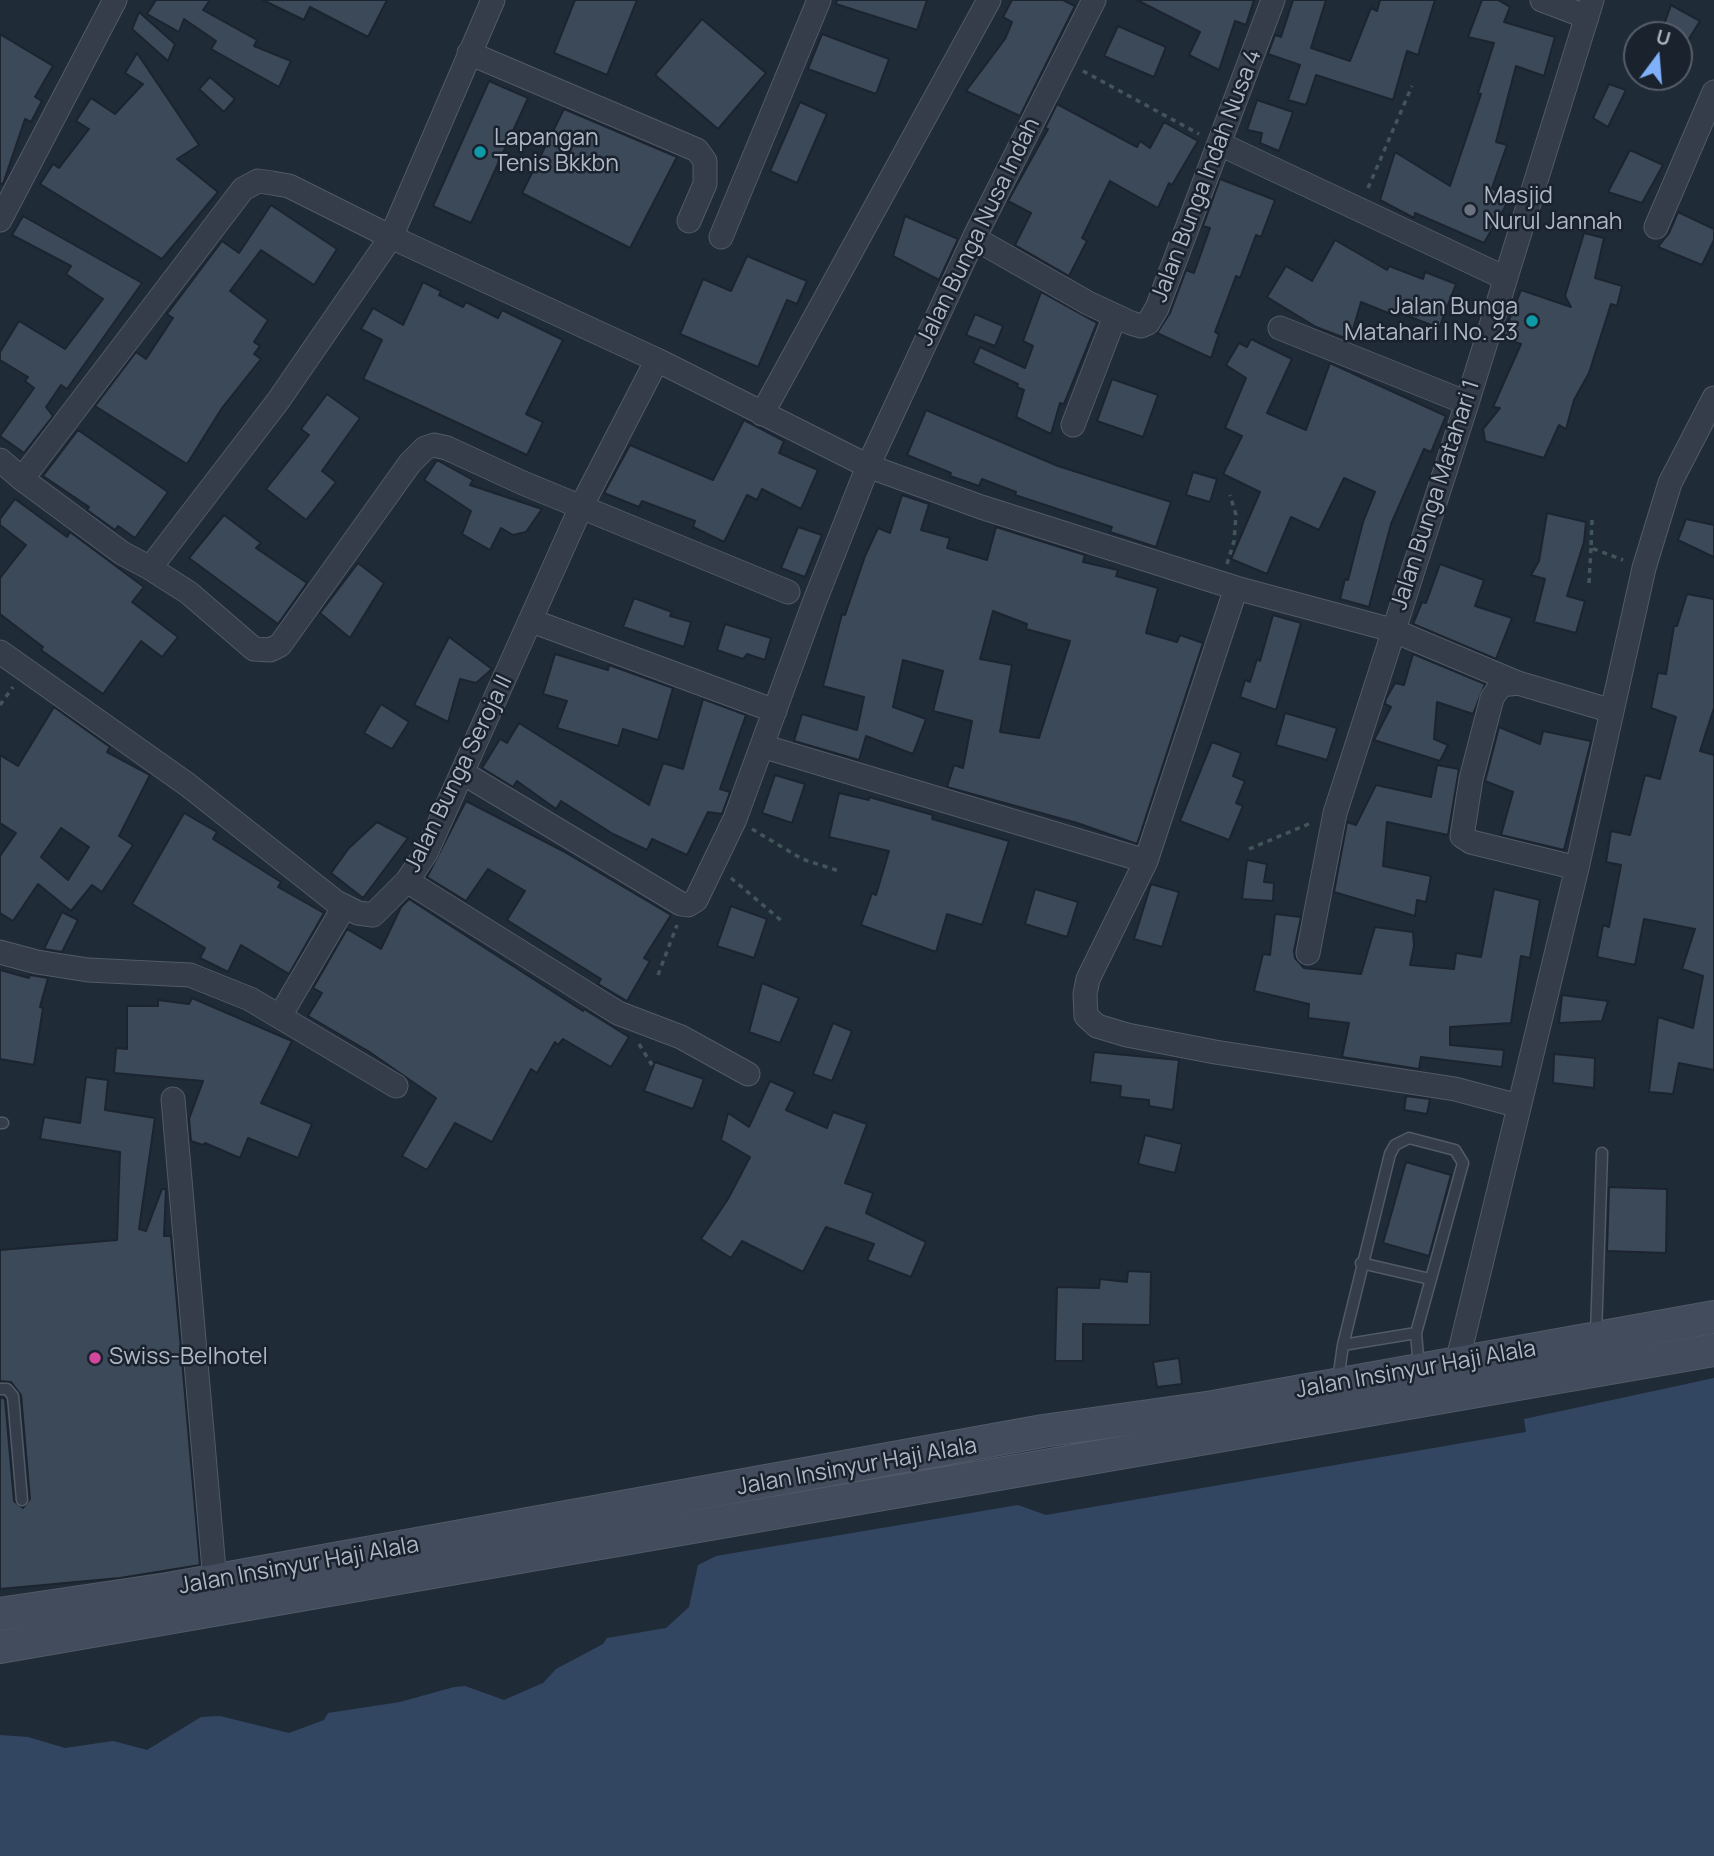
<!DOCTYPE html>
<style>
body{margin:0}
#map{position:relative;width:1714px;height:1856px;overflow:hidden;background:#202b38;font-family:Manrope,sans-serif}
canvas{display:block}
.north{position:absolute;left:1623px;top:21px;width:70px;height:70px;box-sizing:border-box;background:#19222d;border:2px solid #555e6a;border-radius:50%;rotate:16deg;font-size:19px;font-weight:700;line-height:28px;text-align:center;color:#aeb7c5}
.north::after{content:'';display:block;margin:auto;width:24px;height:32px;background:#7fb0fa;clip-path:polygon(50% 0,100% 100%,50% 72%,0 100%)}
</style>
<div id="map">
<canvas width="1714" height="1856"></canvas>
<div class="north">U</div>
</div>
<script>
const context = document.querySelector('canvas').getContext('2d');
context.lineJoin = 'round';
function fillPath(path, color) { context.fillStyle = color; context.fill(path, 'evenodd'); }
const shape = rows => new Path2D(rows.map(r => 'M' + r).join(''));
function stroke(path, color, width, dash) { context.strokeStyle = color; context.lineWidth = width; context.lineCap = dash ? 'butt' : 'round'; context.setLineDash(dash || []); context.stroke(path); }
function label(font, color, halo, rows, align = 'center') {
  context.font = font + ' Manrope,sans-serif'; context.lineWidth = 5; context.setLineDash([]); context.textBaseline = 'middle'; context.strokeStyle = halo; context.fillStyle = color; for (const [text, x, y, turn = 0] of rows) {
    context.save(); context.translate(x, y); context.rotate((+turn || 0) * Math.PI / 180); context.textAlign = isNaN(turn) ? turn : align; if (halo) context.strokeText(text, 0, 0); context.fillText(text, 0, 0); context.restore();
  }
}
const water = shape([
 [1714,1378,1714,1856,0,1856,0,1735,28,1737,65,1748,113,1741,147,1750,201,1717,220,1716,289,1733,324,1720,328,1713,400,1702,454,1687,465,1686,504,1700,543,1683,556,1669,603,1644,607,1638,666,1628,689,1607,698,1565,716,1556,1018,1505,1046,1515,1526,1432,1524,1419]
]);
const building = shape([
 [156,0,210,0,203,10,257,40,254,46,291,61,279,87,211,49,216,41,184,19,179,32,147,14,156,0],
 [263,0,387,0,368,37,310,7,304,20,263,0],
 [575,0,637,0,607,75,554,53,575,0],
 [837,0,927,0,917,30,836,4,837,0],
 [1012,0,1063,0,1075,6,1020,116,966,91,1005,39,1012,22,1003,17,1012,0],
 [1137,0,1254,0,1246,25,1235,21,1219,70,1189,55,1200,32,1137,0],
 [1293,0,1326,0,1311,48,1350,61,1371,8,1377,11,1380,0,1435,0,1418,55,1407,51,1393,100,1316,75,1306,105,1288,100,1300,65,1268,54,1275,35,1281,37,1293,0],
 [1482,0,1498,0,1510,7,1504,22,1555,37,1544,76,1516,66,1496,142,1507,145,1492,188,1509,200,1484,243,1415,213,1414,218,1380,200,1395,152,1450,186,1481,94,1478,93,1494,43,1468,37,1482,0],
 [1671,5,1700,21,1687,42,1679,38,1679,35,1662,30,1671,5],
 [139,12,175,44,168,61,132,29,139,12],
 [702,19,766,73,718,129,655,75,702,19],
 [1118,26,1166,47,1154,77,1104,56,1118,26],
 [0,34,53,66,35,97,42,101,31,122,25,119,3,184,0,183,0,34],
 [822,34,889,59,876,94,808,69,822,34],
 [137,53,199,145,177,159,218,192,162,259,40,184,53,164,59,168,89,129,76,121,91,98,115,114,143,84,125,73,137,53],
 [210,77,235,99,224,112,199,89,210,77],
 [489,81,528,98,471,223,433,206,489,81],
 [1609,84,1626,90,1608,127,1593,118,1609,84],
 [1257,100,1293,112,1279,151,1260,143,1262,133,1247,130,1257,100],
 [800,102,827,114,797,183,770,171,800,102],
 [1057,104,1137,147,1140,141,1150,148,1164,122,1198,141,1172,185,1169,183,1158,208,1110,181,1082,238,1087,241,1069,276,1015,245,1031,213,1008,201,1048,129,1045,128,1057,104],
 [564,109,677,157,630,248,522,193,564,109],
 [1630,150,1663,165,1642,203,1608,192,1630,150],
 [1220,179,1275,200,1261,237,1256,235,1240,278,1236,276,1215,332,1219,334,1211,358,1157,333,1170,313,1186,270,1194,273,1210,228,1203,226,1220,179],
 [271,205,337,249,314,285,261,250,230,291,268,320,254,342,260,346,254,354,261,359,222,408,187,464,95,406,136,352,146,359,173,318,167,314,222,241,239,253,271,205],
 [1678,212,1714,229,1714,240,1702,265,1658,247,1669,233,1678,212],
 [23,216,142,283,67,389,61,385,46,407,53,416,24,453,0,436,34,388,25,381,28,377,0,360,0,352,19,321,65,349,103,299,66,274,71,266,12,235,23,216],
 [905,216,958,239,939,280,893,256,905,216],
 [1584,233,1604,238,1595,278,1622,286,1617,306,1611,304,1589,373,1574,400,1566,429,1559,425,1544,458,1485,441,1483,429,1500,408,1493,407,1521,344,1502,338,1521,290,1571,307,1565,296,1584,233],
 [1335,240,1387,270,1389,266,1423,279,1425,272,1456,284,1439,328,1400,313,1398,317,1361,302,1350,340,1316,327,1267,297,1286,266,1312,281,1335,240],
 [747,256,807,281,797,304,787,300,758,367,680,334,703,279,731,291,747,256],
 [423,282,441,291,439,295,463,307,466,302,498,318,502,310,563,340,526,414,543,422,527,455,363,379,382,340,361,329,373,308,403,325,423,282],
 [1041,292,1097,323,1064,404,1060,403,1051,434,1016,417,1024,390,1017,387,1018,384,973,363,980,347,1025,368,1033,346,1023,341,1041,292],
 [975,314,1003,326,995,346,966,335,975,314],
 [1251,339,1292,359,1267,413,1306,430,1330,363,1446,416,1431,452,1424,449,1391,524,1369,607,1340,599,1345,579,1348,580,1363,522,1375,492,1344,478,1319,530,1291,517,1267,574,1231,559,1260,492,1223,474,1242,436,1225,428,1246,378,1226,365,1239,343,1247,347,1251,339],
 [1112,379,1158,395,1143,437,1097,421,1112,379],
 [327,394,360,418,322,471,336,482,306,520,266,489,309,435,301,429,327,394],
 [926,410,1058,466,1171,502,1156,547,1110,532,1112,527,1015,495,1016,492,982,479,979,486,950,476,951,473,907,455,926,410],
 [744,420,784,441,779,453,818,470,801,509,762,489,757,500,747,495,724,542,693,527,695,521,642,501,639,507,604,493,630,445,713,480,744,420],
 [78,430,168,492,135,538,118,526,115,530,87,510,89,507,43,476,78,430],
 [437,460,473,480,470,485,542,509,526,532,513,535,501,528,490,550,462,534,471,511,424,480,437,460],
 [1193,472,1217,479,1210,502,1186,495,1193,472],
 [902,495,929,504,921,530,950,538,947,548,987,560,996,527,1085,555,1083,562,1118,570,1116,576,1158,588,1146,633,1177,642,1180,635,1203,643,1137,844,1077,823,947,787,954,765,963,768,972,721,933,711,943,671,903,660,893,707,926,719,913,754,866,736,859,760,794,741,802,714,857,730,864,697,823,686,842,614,845,615,865,556,878,528,890,533,902,495],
 [993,611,1027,624,1026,629,1070,641,1039,738,1000,732,1012,665,980,659,993,611],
 [15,499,67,537,70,532,144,587,132,602,178,637,162,657,141,641,103,694,41,650,43,647,0,614,0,578,26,545,0,525,0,519,15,499],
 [1547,513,1586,522,1584,542,1567,596,1585,601,1576,633,1534,622,1545,579,1531,575,1539,561,1547,513],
 [224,515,261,543,256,548,307,583,278,624,189,558,224,515],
 [1686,519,1714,525,1714,557,1678,540,1686,519],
 [798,527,822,535,805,577,781,568,798,527],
 [358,563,384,583,350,638,320,613,358,563],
 [1440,564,1484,580,1475,606,1512,618,1496,659,1413,624,1422,602,1426,603,1440,564],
 [1687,594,1714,599,1714,708,1700,751,1714,755,1714,1070,1679,1063,1673,1094,1649,1092,1658,1017,1693,1028,1703,976,1682,969,1695,929,1644,919,1635,965,1597,957,1603,925,1609,927,1621,865,1606,862,1611,831,1630,835,1645,775,1660,779,1676,717,1651,708,1658,673,1666,674,1674,626,1677,626,1687,594],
 [634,598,672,612,670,616,691,622,684,647,623,627,634,598],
 [1273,615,1301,623,1276,710,1240,697,1245,680,1250,682,1257,659,1260,661,1273,615],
 [725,624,771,638,765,660,747,654,743,659,717,650,725,624],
 [449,637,492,669,476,683,460,679,448,722,414,705,449,637],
 [555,654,608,670,609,665,673,688,658,740,623,729,618,746,557,728,567,701,543,694,555,654],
 [1413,654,1485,684,1473,714,1437,702,1434,739,1448,745,1440,761,1374,740,1391,707,1385,704,1386,699,1395,683,1404,685,1413,654],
 [703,699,746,715,720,789,730,792,722,814,708,812,687,855,652,839,647,850,613,834,561,801,556,809,517,781,513,787,482,768,500,739,507,743,519,723,649,805,663,763,683,769,703,699],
 [381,704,409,722,392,749,364,733,381,704],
 [54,707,110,747,107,752,150,775,119,836,133,845,102,892,92,885,71,911,38,884,13,921,0,913,0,856,16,833,0,823,0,755,18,766,54,707],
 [61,828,89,847,68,880,41,857,61,828],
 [1285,713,1337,728,1327,760,1276,745,1285,713],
 [1499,727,1540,744,1543,731,1591,741,1564,850,1501,835,1513,792,1485,781,1499,727],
 [1212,742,1241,753,1233,776,1245,781,1236,803,1243,806,1229,840,1180,821,1212,742],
 [1437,765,1459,769,1448,835,1387,822,1383,866,1431,876,1426,902,1417,900,1415,916,1334,892,1347,822,1356,825,1376,785,1431,797,1437,765],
 [775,775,805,784,792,823,762,813,775,775],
 [839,793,869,800,869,797,933,815,932,819,1009,841,982,925,947,914,936,952,861,925,872,893,876,895,889,851,829,837,839,793],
 [466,801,563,851,671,915,644,958,650,961,627,1001,598,984,601,979,507,920,525,891,488,869,466,901,427,877,466,801],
 [184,813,217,832,213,839,281,882,278,887,324,913,289,974,241,945,228,972,200,958,205,948,132,904,184,813],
 [377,822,408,838,363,898,331,873,349,848,377,822],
 [1247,860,1267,864,1264,882,1274,883,1273,901,1242,899,1247,860],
 [1151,884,1179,892,1162,947,1134,939,1151,884],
 [1035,889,1078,902,1067,937,1025,924,1035,889],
 [1494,889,1540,900,1530,958,1521,956,1511,1023,1450,1027,1450,1045,1504,1050,1502,1067,1421,1057,1419,1069,1342,1057,1349,1023,1308,1018,1309,1004,1254,991,1263,954,1270,955,1275,914,1301,917,1294,951,1295,958,1304,968,1361,974,1375,927,1413,932,1414,946,1410,965,1454,969,1456,953,1481,957,1494,889],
 [409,899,583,1011,584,1009,629,1037,611,1067,563,1039,558,1045,555,1042,537,1073,531,1069,492,1142,455,1123,427,1170,402,1156,436,1098,368,1051,308,1016,322,993,313,988,347,929,381,949,401,907,409,899],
 [731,906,767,919,754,958,717,946,731,906],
 [62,912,78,920,62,952,44,949,62,912],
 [0,970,29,978,30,975,48,978,40,1007,43,1008,34,1065,0,1059,0,970],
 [762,983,799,998,780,1043,749,1032,762,983],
 [1562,995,1608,1001,1602,1021,1559,1023,1562,995],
 [192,998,292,1041,261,1103,312,1124,298,1158,248,1138,240,1158,205,1143,203,1145,191,1141,189,1119,203,1081,114,1073,116,1048,127,1049,127,1006,158,1006,158,1000,189,1004,192,998],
 [833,1023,852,1031,832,1081,813,1074,833,1023],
 [1094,1052,1179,1060,1173,1110,1149,1106,1149,1100,1120,1097,1121,1086,1090,1082,1094,1052],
 [1554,1054,1595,1058,1594,1088,1553,1083,1554,1054],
 [655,1062,704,1079,693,1109,644,1091,655,1062],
 [86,1077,108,1080,105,1110,155,1118,139,1229,146,1231,162,1189,166,1189,164,1236,171,1236,200,1565,120,1578,0,1589,0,1397,5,1399,14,1501,23,1508,30,1499,21,1395,11,1382,0,1381,0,1250,117,1240,120,1152,40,1139,44,1117,80,1123,86,1077],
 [770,1081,795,1092,786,1110,827,1128,833,1112,867,1124,845,1183,873,1193,866,1213,926,1242,911,1277,867,1260,874,1244,826,1227,803,1272,742,1241,731,1258,701,1239,728,1199,750,1157,721,1140,728,1113,749,1127,770,1081],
 [1406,1096,1430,1099,1427,1114,1404,1110,1406,1096],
 [1145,1135,1182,1144,1175,1173,1138,1164,1145,1135],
 [1406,1162,1451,1175,1429,1256,1383,1243,1406,1162],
 [1609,1187,1667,1189,1666,1253,1607,1251,1609,1187],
 [1128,1271,1151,1272,1150,1325,1083,1324,1083,1361,1055,1361,1057,1287,1099,1288,1100,1279,1127,1282,1128,1271],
 [1179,1358,1182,1384,1157,1387,1153,1362,1179,1358]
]);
const path = shape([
 [1083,71,1199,134],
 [1368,188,1412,86],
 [1592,520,1591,548,1623,560],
 [1227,564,1234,541,1236,515,1230,495],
 [1589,583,1591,548],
 [0,705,13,687],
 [752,829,802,859,839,871],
 [1249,849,1311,823],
 [731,878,783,922],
 [658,975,677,925],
 [639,1044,652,1065]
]);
const service = shape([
 [0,1123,3,1123],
 [1361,1263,1430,1279],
 [1416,1333,1463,1163,1455,1150,1409,1138,1395,1145,1390,1154,1343,1345,1416,1333,1419,1368],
 [1596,1335,1602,1153],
 [1338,1380,1343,1345],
 [0,1389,7,1389,13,1396,22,1500]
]);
const minor = shape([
 [493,0,391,237,278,401,150,568,122,553,22,479,243,189,258,181,272,183,289,186,391,237,657,360,868,466,981,507,1236,588,1392,630,1518,683,1612,711],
 [1542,0,1587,17],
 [469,53,697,150,705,161,705,184,689,221],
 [1220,144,1505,278],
 [0,220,115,0],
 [1656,227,1714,92],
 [721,237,819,0],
 [974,238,1088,303,1131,323,1141,326,1148,323,1157,308,1273,0],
 [1280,328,1467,403],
 [762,414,989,0],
 [1073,425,1115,316],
 [0,460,22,479],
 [150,568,189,593,254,649,270,650,280,645,410,463,425,448,434,445,447,448,523,483,788,592],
 [1236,588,1146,861,1088,979,1085,994,1086,1016,1097,1026,1127,1035,1215,1052,1455,1089,1519,1106],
 [532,621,775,711],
 [0,652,188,785,336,902,358,913,373,915,407,881,426,853,581,507,657,360],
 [1518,683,1501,685,1492,698,1471,779,1462,836,1471,842,1577,868],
 [762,746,1146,861],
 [463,773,681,904,688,905,696,900,735,819,814,603,868,466,974,238,1094,0],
 [407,881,618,1013,681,1037,748,1074],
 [0,952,37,962,88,970,190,975,250,999,396,1086],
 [1308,953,1335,813,1467,403,1592,0],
 [280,1016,344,907],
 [173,1099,215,1581],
 [1457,1363,1577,868,1644,568,1670,483,1714,398]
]);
const secondary = shape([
 [0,1614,168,1589,1043,1431,1213,1407,1714,1317],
 [0,1647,1714,1350]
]);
const markers = [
 [480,152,7,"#0f9aa8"],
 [1470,210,7,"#6b7280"],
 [1532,321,7,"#0f9aa8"],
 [95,1358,7,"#d1479c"]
];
const poiNames = [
 ["Lapangan",494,139],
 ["Tenis Bkkbn",494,165],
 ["Masjid",1484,197],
 ["Nurul Jannah",1484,223],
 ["Jalan Bunga",1518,308,"right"],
 ["Matahari I No. 23",1518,334,"right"],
 ["Swiss-Belhotel",109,1358]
];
const streetNames = [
 ["Jalan Bunga Indah Nusa 4",1207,176,-69],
 ["Jalan Bunga Nusa Indah",979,232,-64],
 ["Jalan Bunga Matahari 1",1436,495,-72],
 ["Jalan Bunga Seroja II",459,774,-64],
 ["Jalan Insinyur Haji Alala",1416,1370,-10],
 ["Jalan Insinyur Haji Alala",857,1467,-10],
 ["Jalan Insinyur Haji Alala",299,1566,-10]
];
fillPath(water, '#334661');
fillPath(building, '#3c4959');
stroke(building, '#1b242f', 2);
stroke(service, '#515a67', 13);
stroke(minor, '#515a67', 25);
stroke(secondary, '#515a67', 34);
stroke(path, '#425659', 3.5, [5, 5]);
stroke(service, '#343d49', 10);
stroke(minor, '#343d49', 23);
stroke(secondary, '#424c5c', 32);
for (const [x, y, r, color] of markers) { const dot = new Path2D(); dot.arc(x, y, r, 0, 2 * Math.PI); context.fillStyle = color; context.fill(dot); stroke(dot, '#19222d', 2.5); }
label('23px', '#aeb7c5', '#19222d', poiNames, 'left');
label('23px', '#aeb7c5', '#19222d', streetNames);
</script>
